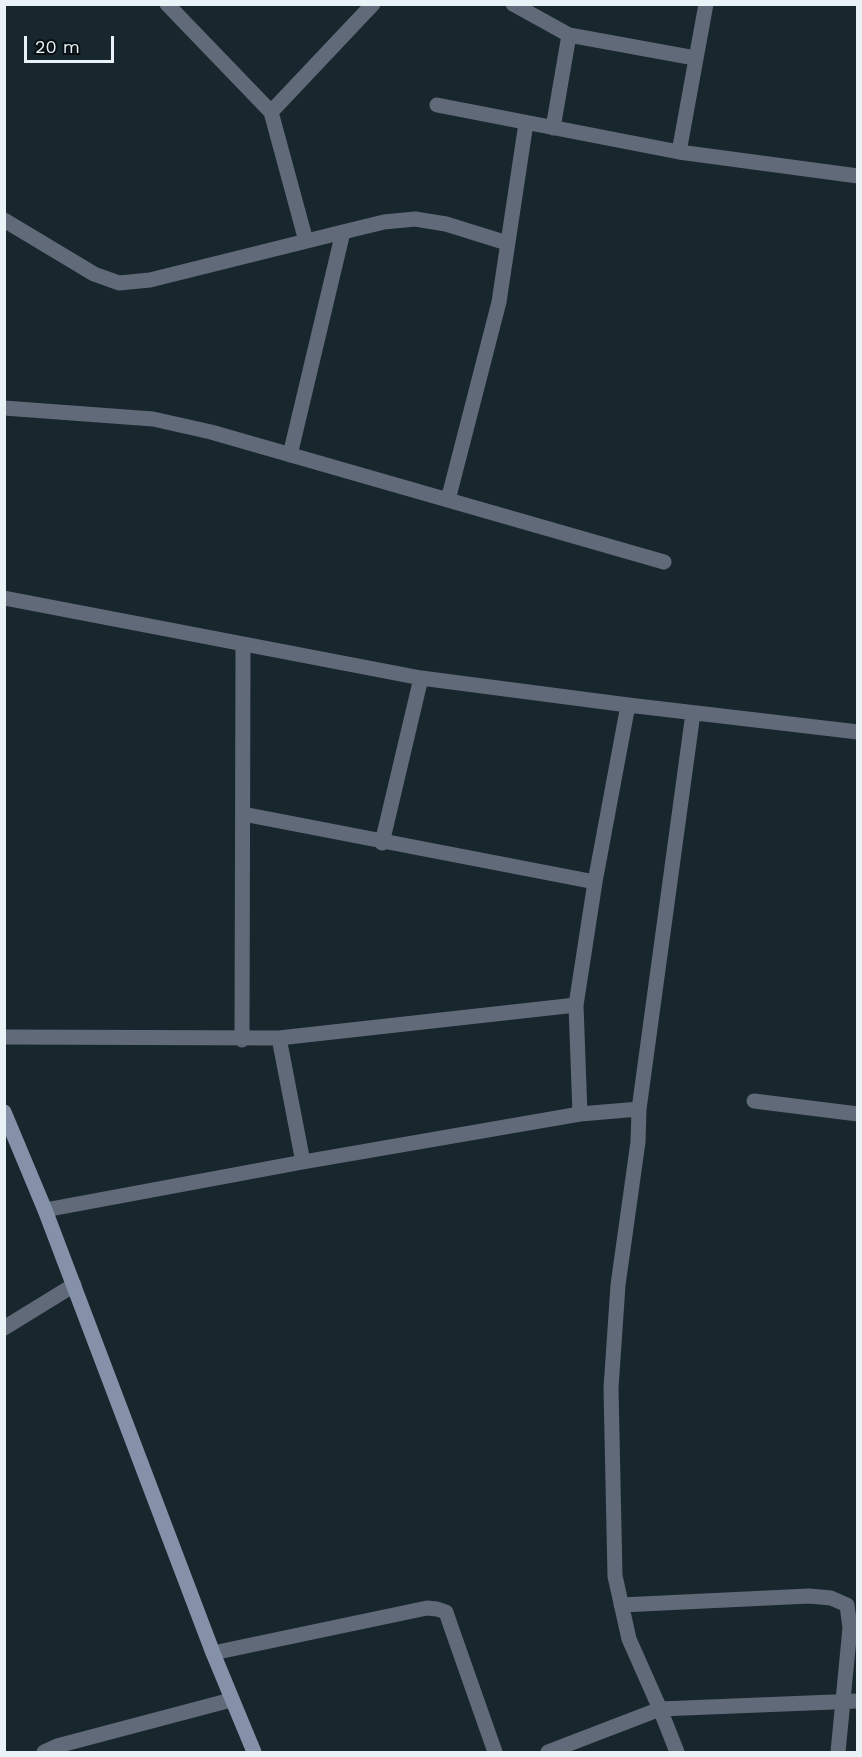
<!DOCTYPE html>
<style>
body{margin:0}
#map{position:relative;width:862px;height:1757px;overflow:hidden;background:#18272e;font-family:"Work Sans",sans-serif}
canvas{display:block}
.frame{position:absolute;inset:0;border:6px solid #e9f3f7;pointer-events:none}
.scale{position:absolute;left:24px;top:36px;width:90px;height:27px;box-sizing:border-box;border:3px solid #e9f3f7;border-top:0;padding-left:8px;font-size:18px;line-height:21px;white-space:nowrap;color:#e9f3f7;-webkit-text-stroke:4px #080f12;paint-order:stroke}
</style>
<div id="map">
<canvas width="862" height="1757"></canvas>
<div class="frame"></div>
<div class="scale">20 m</div>
</div>
<script>
const context = document.querySelector('canvas').getContext('2d');
context.lineJoin = 'round';
const shape = rows => new Path2D(rows.map(r => 'M' + r).join(''));
function stroke(path, color, width, dash) { context.strokeStyle = color; context.lineWidth = width; context.lineCap = dash ? 'butt' : 'round'; context.setLineDash(dash || []); context.stroke(path); }
const street = shape([
 [167,4,271,112,306,241],
 [513,4,569,35,553,128],
 [569,35,695,58],
 [437,105,679,152,858,176],
 [271,112,373,4],
 [679,152,706,4],
 [4,220,94,274,119,283,150,280,343,232,384,222,415,219,446,224,507,243],
 [4,408,153,419,211,432,664,562],
 [290,455,343,232],
 [448,500,499,302,526,123],
 [4,598,421,678,628,705,858,732],
 [243,814,595,882],
 [382,843,421,678],
 [4,1037,279,1038,576,1005],
 [279,1038,303,1162],
 [242,1040,243,644],
 [754,1101,858,1114],
 [639,1109,693,713],
 [580,1114,576,1005,595,882,628,705],
 [45,1210,303,1162,580,1114,639,1109,638,1142,618,1285,611,1388,615,1576,629,1639,660,1709,858,1701],
 [4,1328,74,1285],
 [621,1605,809,1596,831,1598,847,1605,850,1628,838,1752],
 [213,1653,427,1608,437,1609,446,1612,450,1624,495,1752],
 [44,1752,57,1746,231,1700],
 [548,1752,660,1709,677,1752]
]);
const secondary = shape([
 [4,1112,45,1210,213,1653,254,1752]
]);
stroke(street, '#616a79', 15);
stroke(secondary, '#8491a9', 15);
</script>
